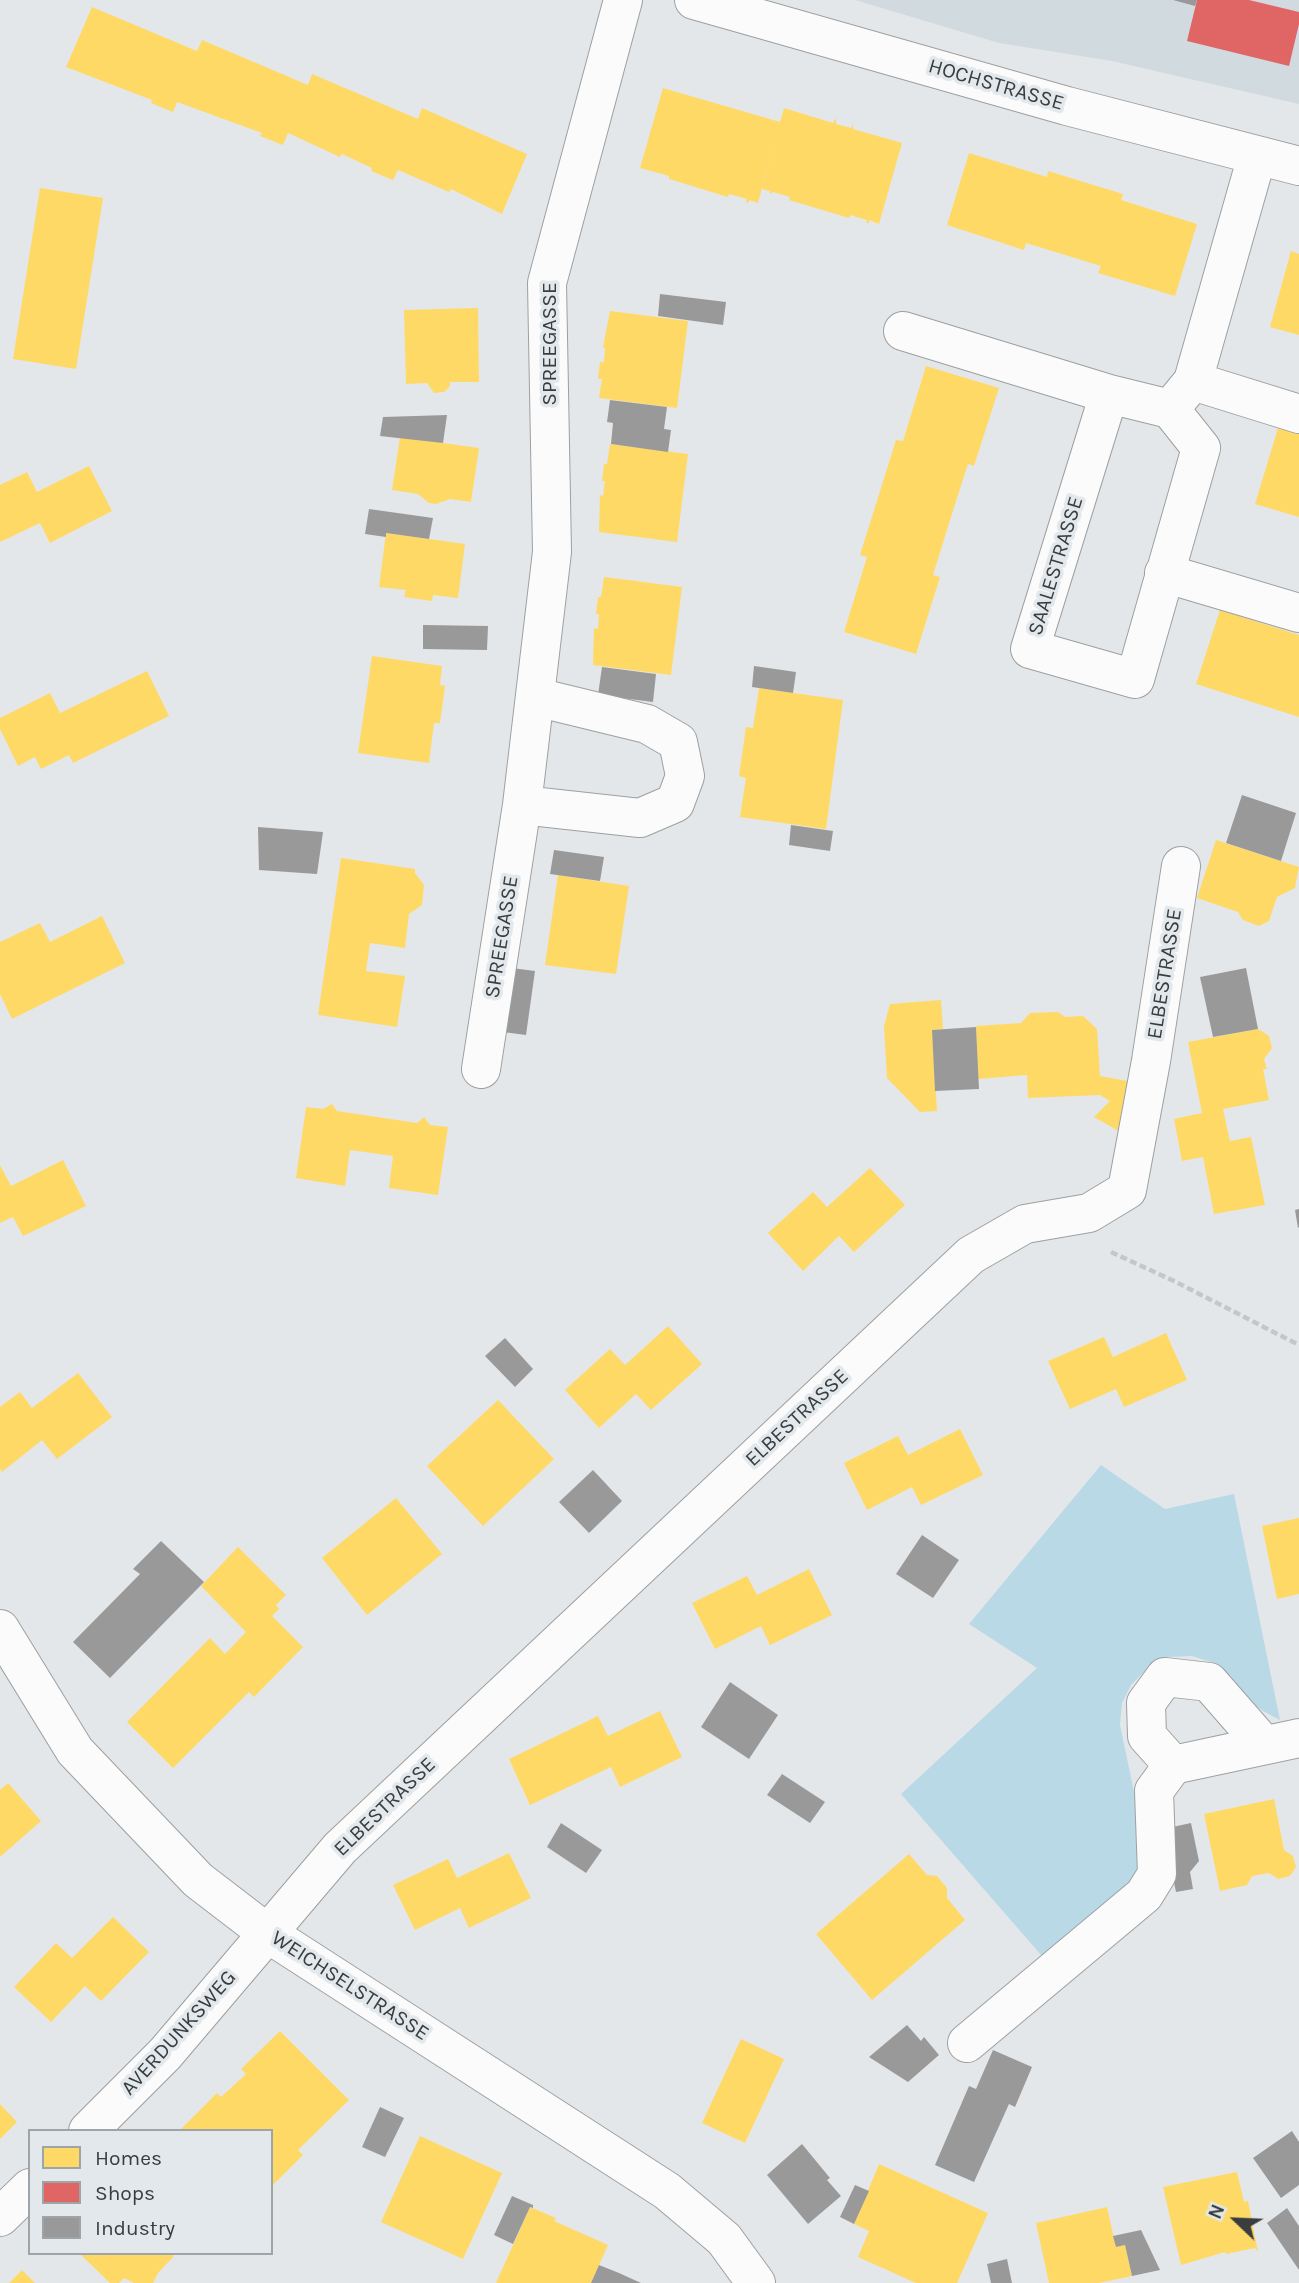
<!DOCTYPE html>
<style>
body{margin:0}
#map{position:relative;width:1299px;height:2283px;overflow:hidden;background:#e4e7e9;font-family:Karla,sans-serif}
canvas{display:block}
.legend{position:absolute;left:28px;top:2129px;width:245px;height:126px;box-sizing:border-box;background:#e2e8eb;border:2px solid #9fa4a6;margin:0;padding:9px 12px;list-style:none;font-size:21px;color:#3a3d3e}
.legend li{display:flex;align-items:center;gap:14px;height:35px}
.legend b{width:35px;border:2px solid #9fa4a6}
.north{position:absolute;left:1201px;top:2185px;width:70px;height:70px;-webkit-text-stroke:5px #e2e8eb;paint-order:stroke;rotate:293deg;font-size:19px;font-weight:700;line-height:28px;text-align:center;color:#3a3d3e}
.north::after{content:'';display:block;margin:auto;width:24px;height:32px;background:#3a3d3e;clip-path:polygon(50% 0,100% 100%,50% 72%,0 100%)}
</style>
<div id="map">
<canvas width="1299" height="2283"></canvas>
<ul class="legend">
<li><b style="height:19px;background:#ffd966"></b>Homes</li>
<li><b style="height:19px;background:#e06666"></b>Shops</li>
<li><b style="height:19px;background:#999"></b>Industry</li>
</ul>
<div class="north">N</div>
</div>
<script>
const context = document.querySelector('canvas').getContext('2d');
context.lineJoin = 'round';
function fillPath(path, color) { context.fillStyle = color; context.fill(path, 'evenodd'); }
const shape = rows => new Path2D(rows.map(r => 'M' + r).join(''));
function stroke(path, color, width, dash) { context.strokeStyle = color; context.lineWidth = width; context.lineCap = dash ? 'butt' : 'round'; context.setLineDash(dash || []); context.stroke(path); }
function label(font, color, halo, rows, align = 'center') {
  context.font = font + ' Karla,sans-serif'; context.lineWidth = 7; context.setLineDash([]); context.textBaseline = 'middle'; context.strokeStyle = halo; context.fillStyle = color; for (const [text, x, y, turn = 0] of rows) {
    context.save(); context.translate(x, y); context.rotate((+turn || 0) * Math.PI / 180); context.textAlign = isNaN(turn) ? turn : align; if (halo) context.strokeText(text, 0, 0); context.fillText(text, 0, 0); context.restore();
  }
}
const built = shape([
 [855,0,1299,0,1299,104,1112,61,999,43]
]);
const green = shape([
 [1101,1465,1165,1509,1234,1494,1280,1720,1263,1711,1246,1699,1231,1676,1214,1663,1192,1656,1168,1657,1147,1669,1131,1685,1122,1703,1120,1725,1147,1854,1147,1866,1048,1963,901,1794,1037,1668,969,1624]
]);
const homes = shape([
 [92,7,197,51,202,40,308,85,312,74,418,119,422,108,527,154,502,214,451,189,449,192,398,170,393,180,371,171,372,168,342,154,340,157,288,133,283,145,260,136,262,133,177,102,173,112,151,103,152,100,66,67],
 [663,88,780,122,784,108,833,123,836,118,836,124,851,128,853,124,853,129,902,143,879,224,869,220,869,223,866,223,867,220,850,215,849,218,789,200,790,197,773,192,770,194,770,191,762,189,776,136,758,203,749,200,749,203,746,202,747,199,729,194,728,197,669,179,669,176,640,168],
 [969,153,1047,177,1048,171,1123,194,1121,200,1197,224,1175,296,1098,273,1101,266,1026,243,1024,250,947,225],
 [40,188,103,198,76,369,13,359],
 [1291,251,1299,254,1299,335,1270,327],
 [478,308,479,382,450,382,450,386,444,392,434,393,427,383,406,384,404,310],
 [610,311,688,321,677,408,599,398,602,379,598,379,600,362,604,362,605,348,603,347],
 [926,366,999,388,974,466,968,464,956,501,933,575,940,577,916,654,844,632,867,557,860,555,896,440,903,441],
 [1278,428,1299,434,1299,517,1255,504],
 [400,437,479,448,471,502,450,499,436,504,429,503,418,494,392,490],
 [610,444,688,454,677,542,599,532,600,495,603,496,605,481,602,481,604,464,607,464],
 [89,466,112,511,50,543,40,523,0,542,0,485,27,472,37,492],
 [386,533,465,544,458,598,433,595,432,601,404,597,406,590,379,587],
 [604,577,682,587,671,675,593,665,594,628,598,629,599,614,596,614,598,597,601,597],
 [1220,610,1299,635,1299,717,1196,684],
 [372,656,442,666,440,685,445,686,440,723,434,723,429,763,358,753],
 [147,671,169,716,73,763,69,755,41,769,35,757,18,766,0,729,0,718,50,693,60,713],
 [759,688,843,700,826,829,740,817,746,778,739,776,746,727,753,728],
 [1216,840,1299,867,1295,888,1277,897,1269,921,1259,926,1243,920,1238,912,1197,898],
 [341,858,415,869,415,873,424,885,422,905,409,914,405,948,370,943,366,971,405,976,397,1027,318,1015],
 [558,875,629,886,616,974,545,965],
 [102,916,125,963,12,1019,0,994,0,942,40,923,50,942],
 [941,1000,943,1029,932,1030,937,1111,920,1112,887,1078,884,1026,890,1004],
 [1058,1012,1065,1017,1083,1016,1097,1029,1100,1076,1133,1082,1124,1134,1094,1117,1110,1101,1100,1095,1028,1098,1027,1075,978,1079,976,1026,1021,1023,1030,1013],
 [1258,1029,1269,1036,1272,1048,1264,1059,1267,1069,1263,1069,1269,1100,1223,1109,1230,1141,1251,1137,1265,1205,1214,1214,1203,1157,1182,1161,1174,1119,1202,1113,1188,1042],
 [332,1104,337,1111,417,1123,424,1117,430,1125,448,1127,438,1195,389,1188,393,1156,350,1150,345,1186,296,1178,306,1107,323,1109],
 [63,1160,86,1206,23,1236,13,1217,0,1223,0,1165,11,1186],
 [870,1168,905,1205,854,1252,839,1236,803,1271,768,1233,813,1192,827,1207],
 [668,1326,702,1364,651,1410,636,1394,599,1428,565,1390,610,1349,625,1365],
 [1166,1333,1187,1380,1124,1407,1116,1389,1070,1409,1048,1361,1104,1337,1113,1357],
 [78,1373,112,1417,57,1459,42,1440,2,1472,0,1469,0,1407,20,1392,32,1408],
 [498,1400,554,1459,483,1526,427,1466],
 [960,1429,983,1475,921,1505,912,1487,867,1510,844,1463,898,1436,908,1455],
 [396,1498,442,1554,367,1615,322,1558],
 [1299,1518,1299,1594,1277,1599,1262,1526],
 [238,1547,286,1595,276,1605,279,1609,272,1616,303,1647,254,1697,249,1692,173,1768,127,1722,210,1638,225,1654,246,1632,201,1586],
 [809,1569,832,1615,770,1645,761,1626,715,1649,692,1603,747,1576,757,1595],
 [660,1711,682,1757,620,1787,611,1767,530,1805,509,1759,598,1716,608,1736],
 [8,1783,41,1821,0,1857,0,1790],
 [1274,1799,1284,1850,1293,1856,1296,1867,1290,1876,1278,1879,1269,1873,1252,1876,1247,1885,1220,1891,1204,1814],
 [509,1853,531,1898,469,1928,460,1908,415,1930,393,1885,448,1859,457,1878],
 [909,1854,927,1875,937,1876,947,1888,947,1898,965,1920,872,2000,816,1934],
 [113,1917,149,1952,101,2001,85,1986,51,2022,14,1987,56,1943,72,1958],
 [280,2031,349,2100,298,2150,303,2155,271,2187,271,2131,179,2131,217,2093,221,2097,246,2074,241,2069],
 [741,2039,784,2059,745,2143,702,2123],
 [0,2104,17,2122,0,2139],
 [420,2136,502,2173,463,2259,381,2222],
 [879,2164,988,2213,957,2283,916,2283,858,2257,869,2231,854,2224],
 [1237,2172,1244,2202,1248,2201,1258,2252,1255,2248,1226,2254,1225,2252,1181,2265,1163,2187],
 [530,2207,556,2218,554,2221,608,2245,591,2283,496,2283],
 [1107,2207,1116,2247,1125,2245,1132,2276,1099,2283,1049,2283,1036,2223],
 [79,2253,171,2253,174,2256,158,2273,153,2283,134,2283,124,2278,119,2283,110,2283],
 [22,2270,35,2283,9,2283]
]);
const shops = shape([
 [1197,0,1249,0,1299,12,1299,24,1289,66,1187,41]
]);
const industry = shape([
 [1173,0,1197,0,1195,6],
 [660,294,726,302,723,325,658,316],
 [610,400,667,407,664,429,671,430,668,452,611,444,613,423,607,422],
 [447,415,443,443,380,436,383,417],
 [369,509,433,518,429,539,386,533,386,537,365,534],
 [423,625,488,626,487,650,423,649],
 [754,666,796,672,793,693,752,687],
 [602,667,656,674,653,702,598,695],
 [1242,795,1296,813,1281,861,1226,843],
 [791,825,833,831,830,851,789,845],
 [258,827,323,832,317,874,259,870],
 [554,850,604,857,600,881,550,874],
 [512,968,535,971,526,1035,503,1032],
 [1246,968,1258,1029,1213,1037,1200,977],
 [976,1027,979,1089,935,1091,932,1030],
 [1299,1209,1299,1227,1298,1228,1295,1210],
 [505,1338,533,1369,515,1387,485,1356],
 [593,1470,622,1501,589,1533,559,1502],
 [922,1535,959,1560,933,1598,896,1574],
 [161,1541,204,1582,110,1678,73,1642,140,1574,133,1569],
 [730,1682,778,1715,749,1759,701,1727],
 [782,1774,825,1802,810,1823,767,1795],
 [561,1823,602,1850,586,1873,547,1847],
 [1191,1823,1199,1861,1190,1872,1193,1889,1176,1892,1163,1829],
 [907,2025,921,2041,924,2037,939,2055,908,2082,869,2057],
 [993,2050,1032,2067,1015,2107,1009,2104,974,2182,935,2165,969,2086,976,2089],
 [380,2107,404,2118,385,2157,362,2147],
 [1292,2131,1299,2142,1299,2185,1281,2198,1253,2158],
 [802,2144,830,2178,827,2180,841,2196,808,2224,767,2175],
 [855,2185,869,2191,854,2224,840,2217],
 [512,2196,533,2205,533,2208,530,2207,513,2244,494,2235],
 [1287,2208,1299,2226,1299,2270,1267,2223],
 [1141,2230,1160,2270,1132,2276,1125,2245,1116,2247,1113,2236],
 [1007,2259,1012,2283,991,2283,987,2264],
 [599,2265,619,2273,641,2283,591,2283]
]);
const path = shape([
 [1111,1252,1174,1281,1299,1345]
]);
const minor = shape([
 [694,0,1067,106,1299,166],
 [903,331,1109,394,1170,409,1193,381,1257,156],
 [1193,381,1299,414],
 [1109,394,1030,649,1135,679,1201,448,1170,409],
 [1164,573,1299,613],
 [522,805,640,818,675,803,685,776,678,742,647,724,536,697],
 [481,1069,522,805,552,552,547,283,623,0],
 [0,1629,75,1751,198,1880,267,1933,667,2191,724,2239,756,2283],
 [1264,1745,1209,1682,1165,1677,1146,1703,1147,1736,1173,1765,1299,1738],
 [967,2043,1144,1895,1157,1874,1154,1791,1173,1765],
 [88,2131,165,2054,340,1848,971,1255,1025,1224,1089,1213,1127,1190,1151,1061,1181,866],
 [0,2217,30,2188]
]);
const streetNames = [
 ["HOCHSTRASSE",996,85,16],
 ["SPREEGASSE",550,344,-90],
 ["SAALESTRASSE",1056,566,-73],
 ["SPREEGASSE",502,937,-81],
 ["ELBESTRASSE",1165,974,-81],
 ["ELBESTRASSE",797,1418,-43],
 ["ELBESTRASSE",385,1807,-44],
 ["WEICHSELSTRASSE",350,1986,33],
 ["AVERDUNKSWEG",179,2033,-48]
];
fillPath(built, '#d1dade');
fillPath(green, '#bad9e6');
fillPath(homes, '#ffd966');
fillPath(shops, '#e06666');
fillPath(industry, '#999');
stroke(minor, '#9da0a0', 40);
stroke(path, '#c6c6c7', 4.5, [7, 3.5]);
stroke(minor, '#fbfbfc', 38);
label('21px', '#3a3d3e', '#e2e8eb', streetNames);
</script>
